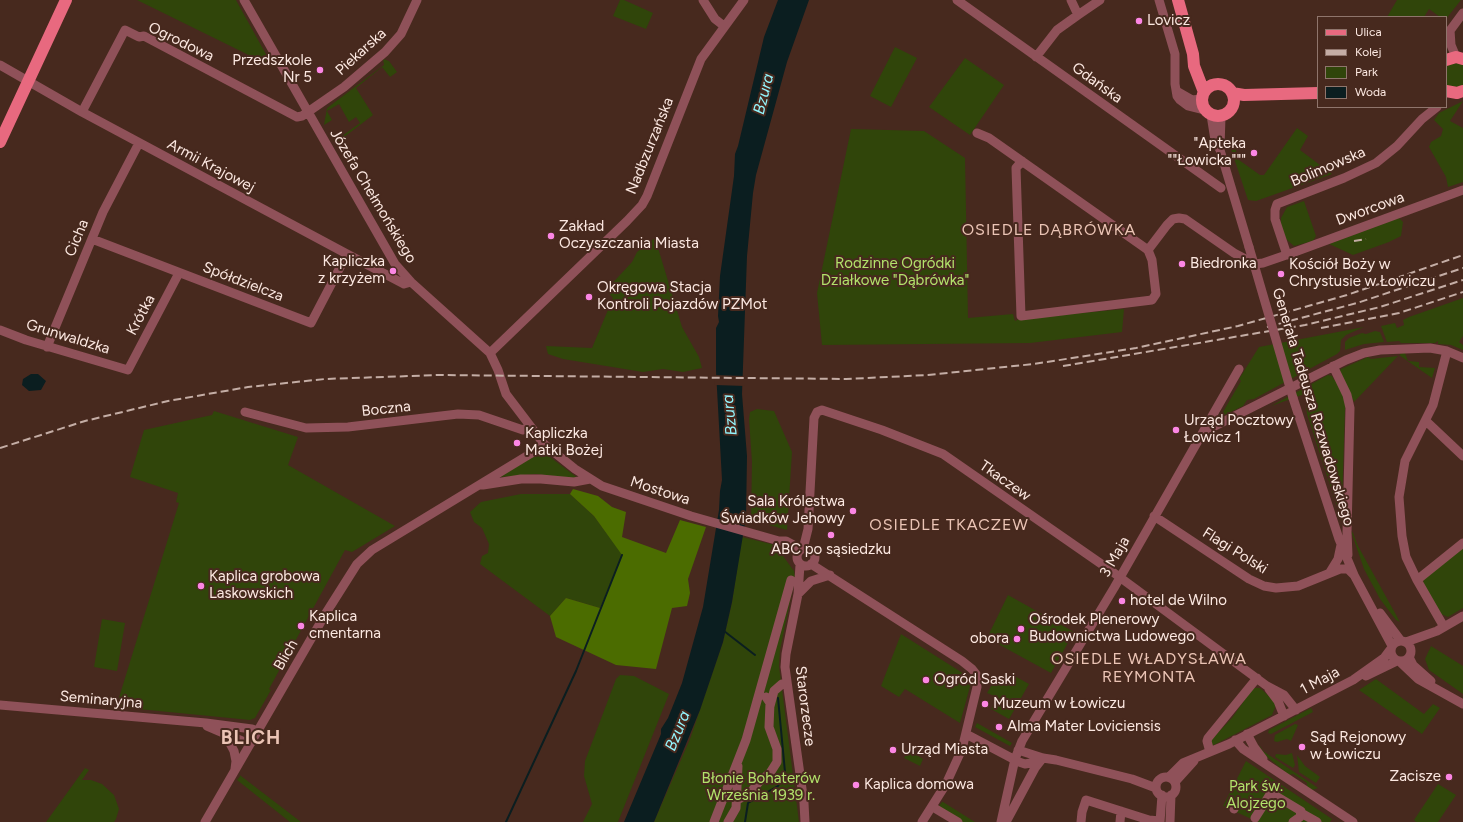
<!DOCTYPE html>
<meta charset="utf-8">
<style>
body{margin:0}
#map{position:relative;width:1463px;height:822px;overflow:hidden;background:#47291e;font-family:Figtree,sans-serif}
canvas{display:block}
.legend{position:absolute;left:1317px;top:16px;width:130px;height:92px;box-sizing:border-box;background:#47291e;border:1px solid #8f756c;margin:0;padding:5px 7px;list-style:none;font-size:12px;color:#fce8e1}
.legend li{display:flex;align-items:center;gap:8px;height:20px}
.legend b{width:20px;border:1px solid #8f756c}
</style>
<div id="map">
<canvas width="1463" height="822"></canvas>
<ul class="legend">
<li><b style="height:5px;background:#e8697f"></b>Ulica</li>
<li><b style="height:5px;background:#c4ada5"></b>Kolej</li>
<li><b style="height:11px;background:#30450a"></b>Park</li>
<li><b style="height:11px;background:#0b1e20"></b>Woda</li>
</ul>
</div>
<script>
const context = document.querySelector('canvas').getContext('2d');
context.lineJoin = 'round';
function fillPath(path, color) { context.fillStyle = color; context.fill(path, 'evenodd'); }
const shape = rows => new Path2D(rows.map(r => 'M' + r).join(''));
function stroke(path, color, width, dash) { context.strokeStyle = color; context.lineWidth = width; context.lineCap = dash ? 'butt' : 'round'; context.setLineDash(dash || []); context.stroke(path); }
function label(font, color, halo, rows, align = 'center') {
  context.font = font + ' Figtree,sans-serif'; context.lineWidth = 4; context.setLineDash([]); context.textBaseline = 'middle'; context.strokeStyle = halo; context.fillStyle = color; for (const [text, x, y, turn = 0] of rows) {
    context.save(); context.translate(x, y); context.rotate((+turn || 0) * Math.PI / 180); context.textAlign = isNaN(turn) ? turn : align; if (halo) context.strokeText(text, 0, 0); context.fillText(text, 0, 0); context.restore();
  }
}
const green = shape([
 [137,0,236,0,273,67],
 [620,0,624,0,653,13,646,29,613,16],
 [1397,0,1461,0,1446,19,1446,17,1440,17,1429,9,1424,17,1387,17],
 [895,47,917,58,891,107,870,96],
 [965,58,1004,85,970,135,929,107],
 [383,59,389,61,397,72,390,77,382,67,356,88,373,115,335,144,333,140,339,136,342,136,360,123,356,117,349,122,339,104,327,111,332,120,324,125,327,108,384,65],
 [1459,63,1463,65,1463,85,1459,87,1449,86,1446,84,1446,67,1450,64],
 [1463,101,1450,121,1463,128,1463,182,1448,187,1446,177,1429,147,1431,142,1441,136,1443,129,1434,120,1439,113],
 [1297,128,1308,136,1300,150,1332,174,1256,201,1248,200,1231,149,1235,148,1239,160,1260,175,1264,175],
 [851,129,924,131,965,158,968,318,1013,314,1015,321,1019,319,1124,309,1122,332,1030,343,822,345,817,293],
 [1304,201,1316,236,1313,241,1294,246,1286,239,1281,225,1281,218,1287,207],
 [1399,218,1403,222,1401,236,1389,242,1353,255,1329,244],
 [655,238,682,327,699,357,702,368,683,372,663,369,643,372,563,359,548,354,546,346,592,348,613,298,606,290,632,262,637,252],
 [1463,298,1463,336,1459,342,1463,345,1463,350,1451,345,1438,344,1438,341,1435,343,1401,343,1399,341,1387,342,1381,326,1395,323,1397,328,1404,325,1403,320,1409,317],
 [1364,327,1346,335,1341,340,1340,351,1337,354,1254,399,1247,400,1243,406,1220,417,1241,381,1239,379,1259,347],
 [1375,331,1380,332,1384,342,1364,344,1345,350,1345,342,1349,338,1362,333,1366,334],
 [1403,352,1405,353,1408,361,1419,362,1419,367,1435,368,1432,378,1399,355],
 [1398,356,1354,402,1340,371,1341,369,1368,357,1371,359],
 [1328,375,1332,376,1334,380,1336,379,1347,406,1345,409,1342,503,1345,506,1344,528,1307,414,1306,405,1315,402,1308,395,1302,395,1271,406],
 [757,409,774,411,792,452,787,530,751,520,752,462,749,419,750,412],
 [214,411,298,437,288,465,395,526,352,552,345,550,269,689,271,690,255,718,250,720,118,707,117,704,179,503,176,502,178,493,130,477,144,430,212,415],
 [541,454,550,457,579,479,536,474,500,477,529,459],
 [521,494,570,494,594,516,623,555,600,608,566,598,550,616,480,564,482,556,488,553,489,544,482,528,474,522,470,512,481,502],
 [1351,531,1353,533,1358,546,1400,622,1396,620,1380,599,1364,569],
 [742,537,775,545,794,571,795,578,780,650,779,666,799,822,654,822,690,739,723,642,732,602],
 [1463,547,1463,608,1448,617,1441,614,1423,584,1424,578],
 [1008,595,1074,632,1051,673,987,638],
 [102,619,125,623,117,671,94,667],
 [901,634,969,677,971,683,960,723,905,689,899,697,881,686],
 [1431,646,1463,666,1463,694,1429,670,1425,659],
 [1011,674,1029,684,1009,719,991,709,997,697,987,693,996,678,1005,682],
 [620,675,634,676,669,694,618,822,583,822,592,804,584,776,585,761,616,679],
 [1376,679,1424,714,1433,704,1440,708,1422,734,1359,690],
 [1253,688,1260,688,1271,698,1276,705,1272,715,1212,746,1210,741,1232,718],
 [1311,708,1313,712,1271,734,1268,733,1269,730],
 [977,723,1012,743,1010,746,975,727],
 [1295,724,1298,725,1291,741,1287,739,1277,742,1274,741,1275,735],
 [1260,746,1263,751,1318,788,1312,790,1307,787,1307,783,1293,774,1289,775,1261,752,1258,749],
 [910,751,923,759,920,766,904,758,907,752],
 [1292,753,1295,765,1293,768,1275,757,1276,754,1286,755],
 [1297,755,1305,766,1320,777,1316,783,1299,772],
 [1246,761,1332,819,1330,822,1258,822,1223,806],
 [85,768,89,770,82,780,91,780,102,784,114,795,119,809,116,819,114,822,46,822],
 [241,775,241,776,301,822,290,822,237,780],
 [1438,784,1456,795,1438,822,1416,822,1414,820],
 [942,802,943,802,975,822,961,822,938,807]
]);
const forest = shape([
 [573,489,598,496,612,507,626,512,622,537,666,553,680,520,706,527,688,579,690,593,687,606,672,608,656,669,616,665,556,637,550,616,566,598,600,608,622,555,594,516,570,494]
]);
const water = shape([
 [778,0,809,0,787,62,756,175,753,193,747,256,742,394,747,456,746,517,732,602,723,642,700,710,654,822,624,822,661,734,661,729,668,718,682,683,703,607,719,510,720,491,722,480,716,371,716,328,719,322,718,316,720,276,734,176,735,154,738,146,764,37],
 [31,374,38,374,46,381,41,390,29,391,22,385,23,379]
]);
const pier = shape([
 [714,375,745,376,745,386,715,385]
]);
const stream = shape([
 [724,631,755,655],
 [506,822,576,671,622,555],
 [745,822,748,803,778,786,785,772,778,698]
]);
const minor = shape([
 [244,0,395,264,411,282,490,353,498,370,506,394,544,444,575,469,602,486,691,516,779,541,786,541,801,549],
 [703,0,715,19,724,26],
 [957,0,1221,188],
 [1159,0,1175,54,1175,84,1177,96,1180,100,1188,106,1204,110],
 [1078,15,1100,0],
 [1450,30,1451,45,1456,57],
 [1446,36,1463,13],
 [1036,57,1057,30,1078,15,1071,0],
 [0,65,82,112,347,254,404,284,411,282],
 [1178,92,1192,100,1201,99],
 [82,112,125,30,139,37,144,36,297,117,302,116,344,87,385,52,401,34,417,0],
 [1211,115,1215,140,1220,150,1249,247],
 [977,133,989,138,1148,250,1167,225,1173,219,1179,218,1185,219,1234,253,1255,264,1263,263,1292,253,1463,190],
 [1220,147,1221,117],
 [1022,161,1016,168,1021,316,1152,300,1156,294,1152,260,1148,250],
 [92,239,311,323,347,254],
 [1287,255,1275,219,1275,210,1277,204,1344,178,1376,163,1397,146,1422,119,1437,107],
 [0,330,26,340,128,370,179,273],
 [47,347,103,212,139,143],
 [490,353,627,221,642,205,647,196,701,59,744,0],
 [1333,366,1347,395,1350,408,1347,532,1348,555],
 [1293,398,1339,539,1354,575,1392,646],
 [245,412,306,428,348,427,458,414,479,415,523,430,529,426],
 [1426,421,1463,456],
 [1203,432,1346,360,1364,353,1380,350,1430,348,1447,351,1463,358],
 [483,485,521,479,541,479,574,482,590,479],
 [1154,516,1249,579,1264,586,1276,588,1298,586,1340,569,1348,569,1354,575],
 '797 557a9 9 0 1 1 18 0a9 9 0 1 1-18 0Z',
 [803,549,808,529,814,418,817,412,822,410,882,430,943,454,1110,570,1267,686,1284,695,1296,710],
 [811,564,962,661,972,669,976,674,977,687,962,749,946,784,922,822],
 [800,565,798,594,786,654,785,667,804,803,805,822],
 [1330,572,1338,559,1341,545],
 [1417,580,1463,543],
 [798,594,811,581,830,575],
 [1380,613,1401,641],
 [1444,627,1417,580,1406,557,1402,536,1399,497,1405,461,1433,405,1447,351],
 '1391 651a10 10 0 1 1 20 0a10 10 0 1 1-20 0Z',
 [1406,642,1437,631,1463,616],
 [1409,657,1413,665,1431,681],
 [1399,661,1418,679,1463,704],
 [1366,676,1397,661],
 [1269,689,1278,701,1284,716],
 [0,705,206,723,252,729,258,731],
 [770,706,774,691,782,684],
 [207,726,242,741,251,743],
 [225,734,234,751,236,761,235,769],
 [966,734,1019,762,1025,764,1036,762,1043,758],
 [1247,734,1254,747,1263,759],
 [1235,740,1243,749,1353,822],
 [1018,750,1043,758,1056,760,1132,779,1156,788],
 [1210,752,1207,741,1208,738,1257,678],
 [1169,777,1183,763,1229,744,1353,680,1384,658,1390,650],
 '1156 787a10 10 0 1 1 20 0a10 10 0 1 1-20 0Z',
 [1175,782,1194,761],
 [737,800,750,793,759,782,770,773,777,762,777,749,769,727,770,703,766,697],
 [936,809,958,822],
 [1234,809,1235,807],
 [1301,813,1317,822],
 [1255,818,1271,793,1301,811,1300,817,1293,822],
 [205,822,326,613,357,564,372,550,530,454,544,444],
 [714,822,746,740,791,580],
 [728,822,736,808,738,766],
 [1001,822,1015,759,1022,741,1114,588,1239,369],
 [1006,822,1035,768,1042,759],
 [1081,822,1082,812,1086,800,1149,820,1160,821],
 [1120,822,1121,811],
 [1160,822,1162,795],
 [1170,822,1171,795]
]);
const major = shape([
 [1178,0,1193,54,1194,66,1204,92],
 [1446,60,1456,57,1463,59],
 '1202 100a16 16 0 1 1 32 0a16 16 0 1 1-32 0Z',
 [1446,91,1457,93,1463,91],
 [1232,93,1244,95,1318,93],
 [0,142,66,0]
]);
const rail = shape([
 [1354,241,1366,239],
 [1267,327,1357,303,1463,268],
 [1321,328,1399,313,1463,292],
 [1063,366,1305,325,1380,307,1463,280],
 [0,448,85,421,168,401,248,387,325,379,439,375,846,379,928,375,1034,364,1136,348,1238,326,1347,295,1463,255]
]);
const minorBridge = shape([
 [1249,247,1293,398]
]);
const markers = [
 [1139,21,4,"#fc86e4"],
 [320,70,4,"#fc86e4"],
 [1254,153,4,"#fc86e4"],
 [551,236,4,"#fc86e4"],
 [1182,264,4,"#fc86e4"],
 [393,271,4,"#fc86e4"],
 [1281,274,4,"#fc86e4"],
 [589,297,4,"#fc86e4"],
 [1176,430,4,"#fc86e4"],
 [517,443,4,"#fc86e4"],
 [853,511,4,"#fc86e4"],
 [831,535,4,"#fc86e4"],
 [201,586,4,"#fc86e4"],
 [1122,601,4,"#fc86e4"],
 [301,626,4,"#fc86e4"],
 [1021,629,4,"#fc86e4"],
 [1017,639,4,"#fc86e4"],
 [926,680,4,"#fc86e4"],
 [985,704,4,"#fc86e4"],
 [999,727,4,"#fc86e4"],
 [1302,747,4,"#fc86e4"],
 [893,750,4,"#fc86e4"],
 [1449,777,4,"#fc86e4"],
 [856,785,4,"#fc86e4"]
];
const poiNames = [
 ["Lovicz",1147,21],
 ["Przedszkole",312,61,"right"],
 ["Nr 5",312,78,"right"],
 ["\"Apteka",1246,144,"right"],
 ["\"\"Łowicka\"\"\"",1246,161,"right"],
 ["Zakład",559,227],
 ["Oczyszczania Miasta",559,244],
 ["Kapliczka",385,262,"right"],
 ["z krzyżem",385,279,"right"],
 ["Biedronka",1190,264],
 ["Kościół Boży w",1289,265],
 ["Chrystusie w Łowiczu",1289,282],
 ["Okręgowa Stacja",597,288],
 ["Kontroli Pojazdów PZMot",597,305],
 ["Urząd Pocztowy",1184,421],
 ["Łowicz 1",1184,438],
 ["Kapliczka",525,434],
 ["Matki Bożej",525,451],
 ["Sala Królestwa",845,502,"right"],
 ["Świadków Jehowy",845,519,"right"],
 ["ABC po sąsiedzku",831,550,"center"],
 ["Kaplica grobowa",209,577],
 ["Laskowskich",209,594],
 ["hotel de Wilno",1130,601],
 ["Kaplica",309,617],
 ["cmentarna",309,634],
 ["Ośrodek Plenerowy",1029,620],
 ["Budownictwa Ludowego",1029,637],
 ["obora",1009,639,"right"],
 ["Ogród Saski",934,680],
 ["Muzeum w Łowiczu",993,704],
 ["Alma Mater Loviciensis",1007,727],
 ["Sąd Rejonowy",1310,738],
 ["w Łowiczu",1310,755],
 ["Urząd Miasta",901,750],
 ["Zacisze",1441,777,"right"],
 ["Kaplica domowa",864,785]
];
const streetNames = [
 ["Ogrodowa",181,42,26],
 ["Piekarska",361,52,-42],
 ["Gdańska",1097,83,36],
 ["Nadbzurzańska",650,146,-68],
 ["Armii Krajowej",211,166,28],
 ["Bolimowska",1328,167,-23],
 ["Józefa Chełmońskiego",373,196,59],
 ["Dworcowa",1370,209,-20],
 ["Cicha",77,238,-67],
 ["Spółdzielcza",243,282,21],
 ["Krótka",141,315,-62],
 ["Grunwaldzka",68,337,17],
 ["Generała Tadeusza Rozwadowskiego",1313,407,73],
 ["Boczna",386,409,-6],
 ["Tkaczew",1005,481,35],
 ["Mostowa",660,491,18],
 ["Flagi Polski",1235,551,32],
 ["3 Maja",1115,557,-60],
 ["Blich",286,655,-60],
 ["1 Maja",1320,681,-28],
 ["Seminaryjna",101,700,5],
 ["Starorzecze",805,706,83]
];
const parkNames = [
 ["Rodzinne Ogródki",895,264],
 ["Działkowe \"Dąbrówka\"",895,281],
 ["Błonie Bohaterów",761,779],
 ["Września 1939 r.",761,796],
 ["Park św.",1256,787],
 ["Alojzego",1256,804]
];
const waterNames = [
 ["Bzura",764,94,-76],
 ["Bzura",730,415,-96],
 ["Bzura",678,731,-68]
];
const neighbourhoodNames = [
 ["OSIEDLE DĄBRÓWKA",1049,230],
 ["OSIEDLE TKACZEW",949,525],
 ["OSIEDLE WŁADYSŁAWA",1149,659],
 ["REYMONTA",1149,677]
];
const districtNames = [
 ["BLICH",251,738]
];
fillPath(green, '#30450a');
fillPath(forest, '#4b6c00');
fillPath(water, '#0b1e20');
fillPath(pier, '#47291e');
stroke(stream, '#0b1e20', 2);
stroke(minor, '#8f5159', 9);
stroke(major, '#e8697f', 12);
stroke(rail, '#c4ada5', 2, [8, 4]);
stroke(minorBridge, '#8f5159', 9);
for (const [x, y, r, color] of markers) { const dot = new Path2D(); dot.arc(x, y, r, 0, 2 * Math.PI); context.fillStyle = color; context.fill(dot); stroke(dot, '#47291e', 1.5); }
label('15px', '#fce8e1', '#47291e', poiNames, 'left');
label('15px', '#fce8e1', '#47291e', streetNames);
label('15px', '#b2e26b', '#47291e', parkNames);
label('italic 16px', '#94f7ff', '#47291e', waterNames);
context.letterSpacing = '1px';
label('16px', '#ebc4b5', '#47291e', neighbourhoodNames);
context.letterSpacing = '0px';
context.letterSpacing = '1px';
label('bold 19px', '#ebc4b5', '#47291e', districtNames);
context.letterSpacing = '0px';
</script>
